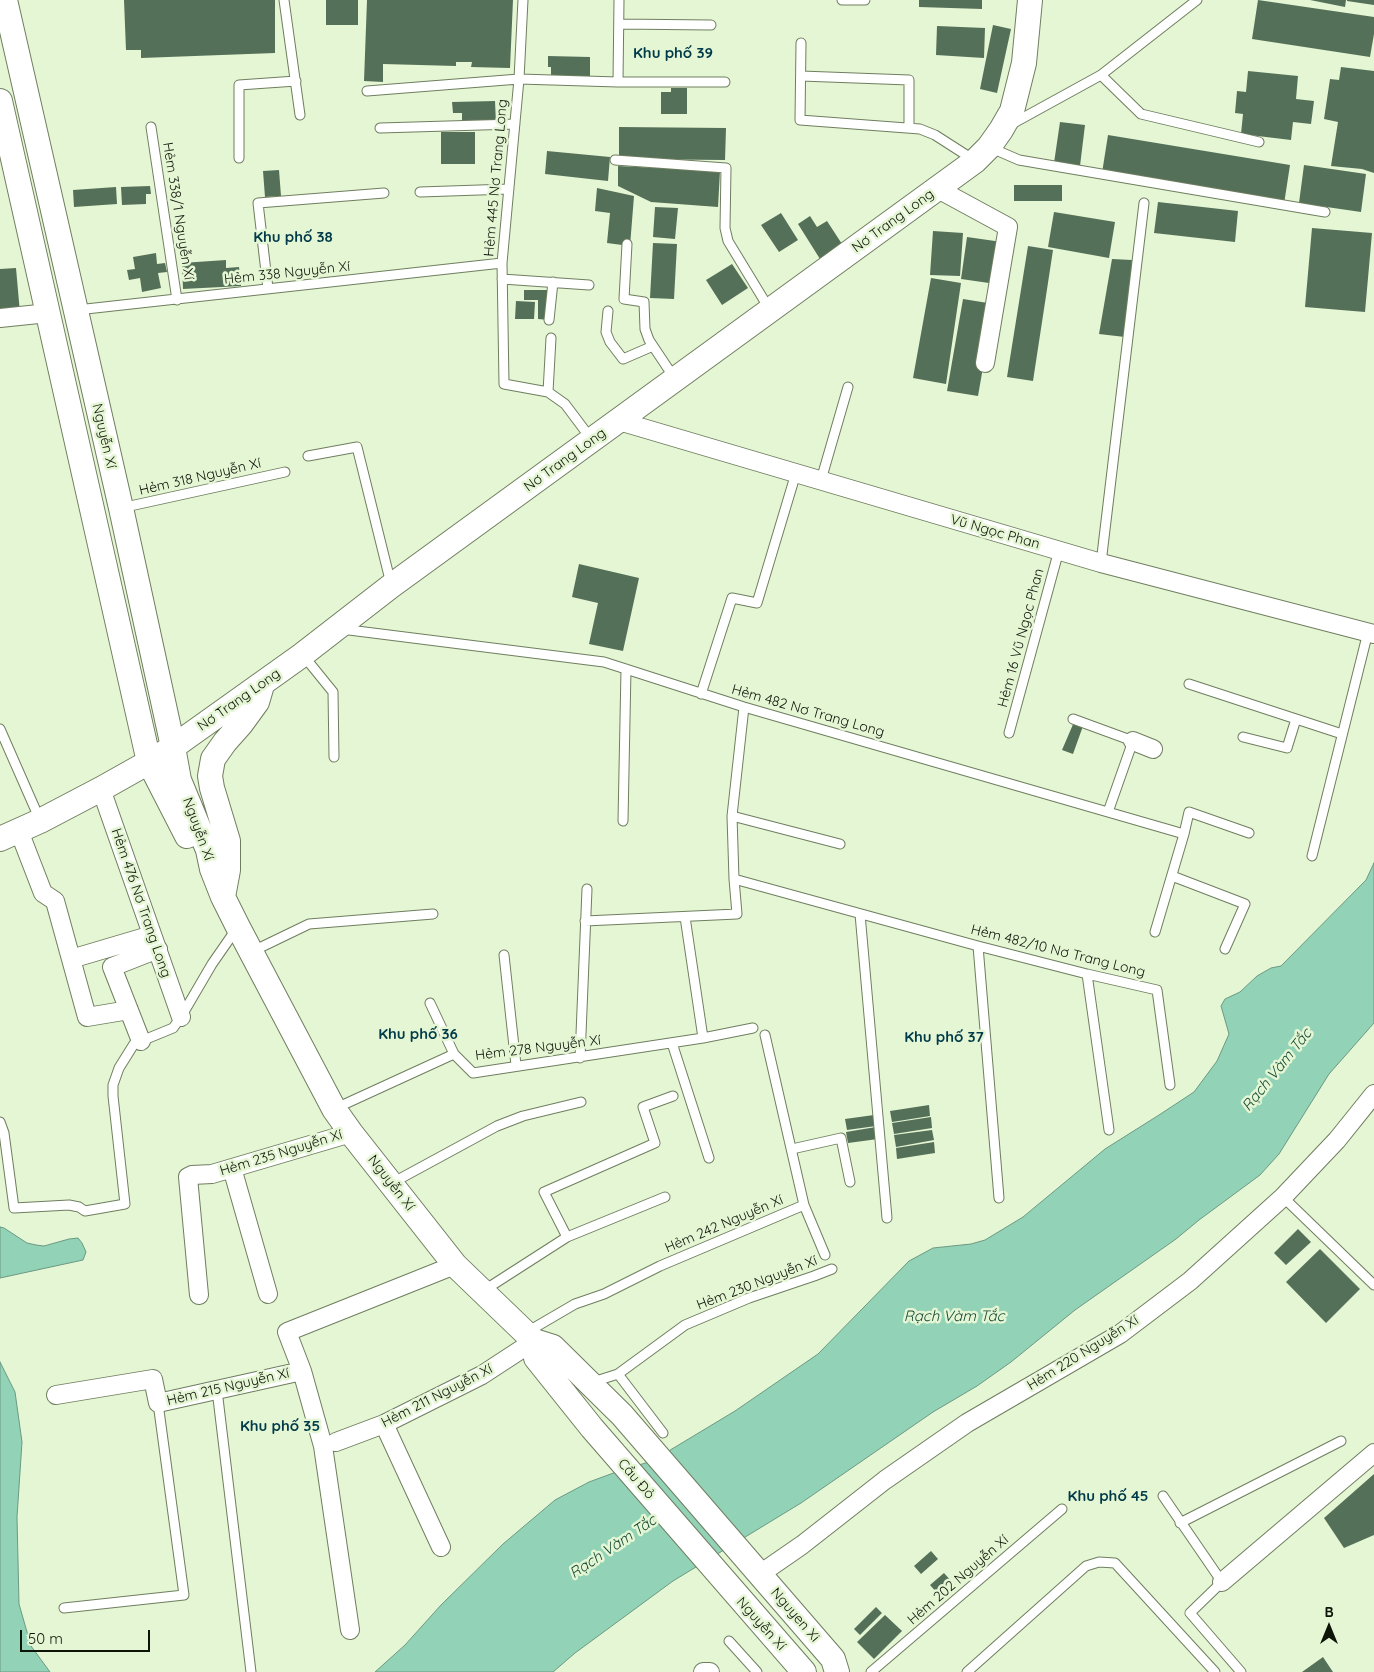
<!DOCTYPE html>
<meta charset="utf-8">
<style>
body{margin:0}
#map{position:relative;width:1374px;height:1672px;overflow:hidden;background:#e5f6d4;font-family:Quicksand,sans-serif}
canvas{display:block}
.north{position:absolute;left:1304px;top:1602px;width:50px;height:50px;-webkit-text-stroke:4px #e5f6d4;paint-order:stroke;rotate:0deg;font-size:14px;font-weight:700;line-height:20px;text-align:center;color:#0f1409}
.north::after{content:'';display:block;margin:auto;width:18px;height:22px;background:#0f1409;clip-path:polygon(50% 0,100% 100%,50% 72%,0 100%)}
.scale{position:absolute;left:20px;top:1630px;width:130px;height:22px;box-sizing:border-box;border:2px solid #0f1409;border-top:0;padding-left:6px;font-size:15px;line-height:18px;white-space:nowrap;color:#0f1409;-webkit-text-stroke:4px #e5f6d4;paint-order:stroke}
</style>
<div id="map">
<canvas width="1374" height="1672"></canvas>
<div class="north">B</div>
<div class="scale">50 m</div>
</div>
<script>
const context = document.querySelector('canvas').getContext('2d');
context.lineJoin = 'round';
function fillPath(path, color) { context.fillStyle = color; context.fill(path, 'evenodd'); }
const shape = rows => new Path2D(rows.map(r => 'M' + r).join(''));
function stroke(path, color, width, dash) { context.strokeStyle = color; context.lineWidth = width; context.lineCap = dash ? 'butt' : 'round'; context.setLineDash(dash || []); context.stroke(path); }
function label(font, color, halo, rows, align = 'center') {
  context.font = font + ' Quicksand,sans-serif'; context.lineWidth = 5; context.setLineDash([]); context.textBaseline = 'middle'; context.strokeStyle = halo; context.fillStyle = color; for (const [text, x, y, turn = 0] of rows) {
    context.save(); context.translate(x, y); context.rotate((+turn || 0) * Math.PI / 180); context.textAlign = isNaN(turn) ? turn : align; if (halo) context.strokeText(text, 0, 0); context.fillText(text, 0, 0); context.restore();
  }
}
const water = shape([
 [1374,863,1374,1023,1329,1074,1279,1154,1260,1175,1199,1220,1176,1239,1075,1310,1011,1362,977,1386,933,1412,801,1503,673,1581,575,1653,553,1672,375,1672,405,1645,441,1605,503,1544,555,1500,589,1482,619,1471,652,1461,735,1411,818,1354,909,1261,933,1248,971,1244,985,1240,1023,1217,1105,1149,1159,1115,1194,1092,1217,1061,1229,1034,1221,1006,1225,999,1240,992,1257,976,1271,968,1281,966,1366,880,1374,863],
 [0,1227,4,1228,27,1243,36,1245,44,1246,69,1239,78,1238,82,1243,86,1252,83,1260,0,1278,0,1227],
 [0,1362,15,1392,22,1442,17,1517,19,1604,31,1646,50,1672,0,1672,0,1362]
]);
const building = shape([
 [124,0,275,0,275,53,141,58,141,50,126,50],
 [326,0,358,0,358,25,326,25],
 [367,0,513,0,510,68,471,67,472,62,456,62,456,66,383,64,383,82,364,81],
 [919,0,982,0,982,9,919,7],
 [1258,0,1374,17,1374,34,1370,57,1252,39],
 [1310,0,1346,0,1345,7],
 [1347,0,1374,0,1374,5,1347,1],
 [993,25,1011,29,997,93,980,89],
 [937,26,985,28,984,58,936,55],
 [548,56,590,57,590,77,551,76,551,67,548,67],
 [1341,67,1374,71,1374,173,1362,169,1331,166,1338,122,1324,119,1330,79,1339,80],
 [1248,71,1298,76,1296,99,1314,101,1311,124,1293,122,1291,140,1241,134,1243,114,1235,113,1237,91,1246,92],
 [671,88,687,88,687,114,661,114,661,92,671,92],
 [495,101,496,124,462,125,462,113,453,113,452,102],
 [1060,122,1085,125,1080,166,1054,163],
 [619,127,726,128,725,160,619,159],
 [441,132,475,132,475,164,441,164],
 [1108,135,1290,165,1284,204,1102,173],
 [547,151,610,157,608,181,545,174],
 [1304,165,1366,174,1361,212,1299,203],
 [618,166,720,171,718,207,651,202,618,186],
 [279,170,281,196,265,197,263,171],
 [1014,185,1062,185,1062,201,1014,201],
 [150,186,151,194,146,194,146,204,122,205,121,187],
 [116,187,117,204,74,207,73,190],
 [597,188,634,196,630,246,607,243,610,213,595,211],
 [1158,202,1238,211,1235,242,1154,233],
 [655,207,678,208,675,239,653,237],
 [1054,212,1115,222,1109,258,1048,247],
 [781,213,798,240,779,252,761,225],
 [810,216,817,227,827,221,842,244,820,259,798,224],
 [1312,228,1372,233,1365,312,1305,307],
 [933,231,963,233,960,276,930,275],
 [967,237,1002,242,996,284,961,279],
 [653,243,677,244,674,299,650,298],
 [1028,246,1053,250,1033,381,1007,377],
 [156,253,157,264,165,263,167,272,158,273,161,288,142,292,140,278,129,280,127,270,135,269,133,257],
 [1112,259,1132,260,1125,337,1099,334],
 [226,260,226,268,239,267,241,286,183,289,182,263],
 [732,264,748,288,722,305,706,280],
 [16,268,20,313,0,314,0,269],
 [931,278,961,283,946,384,913,378],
 [524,290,551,290,549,320,538,319,538,300,524,300],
 [963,299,994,304,978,396,947,391],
 [516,301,535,302,534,319,515,319],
 [579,564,639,578,623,651,589,644,598,603,572,597],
 [1074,722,1083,726,1073,754,1062,750],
 [929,1105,930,1116,892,1122,890,1111],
 [874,1115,876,1126,847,1130,845,1119],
 [931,1117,932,1128,894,1134,892,1123],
 [876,1127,878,1139,848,1143,846,1132],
 [932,1130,934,1140,896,1147,894,1135],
 [934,1142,935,1153,897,1159,896,1148],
 [1298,1229,1311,1242,1286,1265,1274,1253],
 [1320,1249,1360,1289,1326,1323,1286,1282],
 [1374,1474,1374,1535,1344,1548,1324,1518],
 [931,1551,938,1559,921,1574,914,1566],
 [944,1573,952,1582,938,1594,930,1585],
 [876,1607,882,1613,860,1635,854,1629],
 [885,1615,902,1631,874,1659,857,1642],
 [1323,1657,1333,1672,1302,1672]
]);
const lane = shape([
 [284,0,300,115],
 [523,0,519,79,502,263,504,384,548,392,565,404,592,440],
 [842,0,865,0],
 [619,24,711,25],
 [801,43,800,120,920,129,935,135,974,160],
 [1101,75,1141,114,1259,142],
 [801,76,909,80,909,127],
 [618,82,725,82],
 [367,91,519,79,618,82,619,0],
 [1010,125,1101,75,1197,0],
 [151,127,177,300],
 [380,128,515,124],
 [989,147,1019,160,1325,212],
 [239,158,239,85,296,81],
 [615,160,726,168,725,228,728,241,770,310],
 [420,192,509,189],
 [627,244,624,299,644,302,645,329,649,340,675,379],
 [502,279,589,285],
 [268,289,258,203,384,193],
 [77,310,502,263],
 [608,311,606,332,610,342,623,359,653,346],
 [549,320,553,282],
 [548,392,551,338],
 [308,456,357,447,391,584],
 [821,480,848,387],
 [121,508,285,472],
 [1101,563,1144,203],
 [341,629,604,662,744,707,1184,834,1189,812,1249,833],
 [303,655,333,692,334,757],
 [1189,684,1342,734],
 [701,694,732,598,757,603,796,473],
 [744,707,732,816,734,879,978,946,1087,974,1157,990,1170,1085],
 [1073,719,1133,741,1108,812],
 [0,729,40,820],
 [1009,733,1059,550],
 [1243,737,1287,748,1296,719],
 [732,816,840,844],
 [623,821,626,669],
 [1312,856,1368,632],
 [1172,876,1245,904,1225,949],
 [860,914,887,1218],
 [685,917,703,1038],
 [585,921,737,914,734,879],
 [1155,932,1184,834],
 [978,946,999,1198],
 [251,952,309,924,433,914],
 [504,955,516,1065],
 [1087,974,1109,1130],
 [430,1003,454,1054],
 [672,1043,709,1158],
 [580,1058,587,889],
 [334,1109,454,1054,473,1073,703,1038,753,1028],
 [0,1122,4,1133,14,1208,69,1205,79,1207,85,1211,125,1204,113,1096,113,1085,119,1068,134,1044,173,1028,181,1017,212,964,237,928],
 [792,1149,841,1138,850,1182],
 [392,1183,497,1126,523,1116,581,1102],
 [1283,1197,1374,1285],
 [804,1205,825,1255],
 [567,1237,544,1192,655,1143,643,1107,673,1096],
 [483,1291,567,1237,665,1197],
 [527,1332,575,1304,604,1294,660,1266,804,1205,765,1035],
 [618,1374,663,1433],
 [593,1382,618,1374,685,1325,749,1298,814,1276,832,1269],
 [217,1390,251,1672],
 [1163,1496,1222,1582,1190,1613,1241,1672],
 [1180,1523,1341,1441],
 [64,1608,184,1595,158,1403],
 [729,1641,757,1672],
 [871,1672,1062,1509],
 [967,1672,1086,1566,1099,1562,1115,1563,1215,1672]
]);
const street = shape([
 [938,189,1008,227,985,363],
 [0,318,48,313],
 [619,421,1101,563,1374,634],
 [1133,741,1153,749],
 [101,789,181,1017],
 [19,831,43,893,55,901,87,1017,129,1010],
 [71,959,152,935],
 [141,1041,112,967,158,949],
 [232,1168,268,1294],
 [199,1295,188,1177,192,1175,212,1174,351,1133],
 [302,1371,323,1446,350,1630],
 [56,1395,153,1379,158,1403,302,1371,287,1332,455,1265],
 [384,1424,441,1547],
 [336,1442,384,1424,482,1375,534,1341],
 [760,1574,802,1545,885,1480,967,1423,1120,1334,1190,1281,1283,1197,1337,1140,1374,1094],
 [1222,1582,1374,1453],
 [703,1672,710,1672]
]);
const secondary = shape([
 [5,0,121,508,173,747,179,780,208,850,212,869,223,897,238,927,334,1109,351,1133,455,1265,534,1341,553,1347,622,1415,833,1659,837,1672],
 [0,101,149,762,187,836],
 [0,839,40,821,101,789,149,762,173,747,302,655,391,586,975,161,989,147,1001,130,1012,111,1024,63,1030,0],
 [223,897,228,870,228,841,212,788,210,776,213,759,225,742,241,724,257,702,262,685],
 [534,1341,536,1358,592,1428,804,1672]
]);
const streetNames = [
 ["Hẻm 445 Nơ Trang Long",496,178,-85],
 ["Hẻm 338/1 Nguyễn Xí",178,211,81],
 ["Nơ Trang Long",893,221,-36],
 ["Hẻm 338 Nguyễn Xí",287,273,-6],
 ["Nguyễn Xí",104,436,77],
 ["Nơ Trang Long",565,460,-36],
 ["Hẻm 318 Nguyễn Xí",200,477,-13],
 ["Vũ Ngọc Phan",995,532,16],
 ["Hẻm 16 Vũ Ngọc Phan",1021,638,-75],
 ["Nơ Trang Long",239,700,-35],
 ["Hẻm 482 Nơ Trang Long",808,711,16],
 ["Nguyễn Xí",198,829,70],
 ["Hẻm 476 Nơ Trang Long",141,903,71],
 ["Hẻm 482/10 Nơ Trang Long",1058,951,14],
 ["Hẻm 278 Nguyễn Xí",538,1048,-7],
 ["Hẻm 235 Nguyễn Xí",281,1153,-17],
 ["Nguyễn Xí",391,1183,52],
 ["Hẻm 242 Nguyễn Xí",724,1224,-23],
 ["Hẻm 230 Nguyễn Xí",757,1283,-21],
 ["Hẻm 220 Nguyễn Xí",1083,1353,-32],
 ["Hẻm 215 Nguyễn Xí",228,1387,-13],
 ["Hẻm 211 Nguyễn Xí",437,1396,-27],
 ["Cầu Đỏ",636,1479,49],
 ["Hẻm 202 Nguyễn Xí",958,1580,-41],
 ["Nguyen Xi",795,1615,49],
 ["Nguyễn Xí",761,1624,48]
];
const neighbourhoodNames = [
 ["Khu phố 39",673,53],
 ["Khu phố 38",293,237],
 ["Khu phố 36",418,1034],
 ["Khu phố 37",944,1037],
 ["Khu phố 35",280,1426],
 ["Khu phố 45",1108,1496]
];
const waterNames = [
 ["Rạch Vàm Tắc",1277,1070,-51],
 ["Rạch Vàm Tắc",954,1316],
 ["Rạch Vàm Tắc",613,1547,-34]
];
fillPath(water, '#92d2b6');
stroke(water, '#6b9982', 1);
fillPath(building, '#557058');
stroke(lane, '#6f7e5f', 11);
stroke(street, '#6f7e5f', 20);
stroke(secondary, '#6f7e5f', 26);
stroke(lane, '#fff', 9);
stroke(street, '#fff', 18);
stroke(secondary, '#fff', 24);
label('14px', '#0f1409', '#e5f6d4', streetNames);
label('bold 15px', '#003b4a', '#e5f6d4', neighbourhoodNames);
label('italic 15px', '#174a38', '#e5f6d4', waterNames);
</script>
